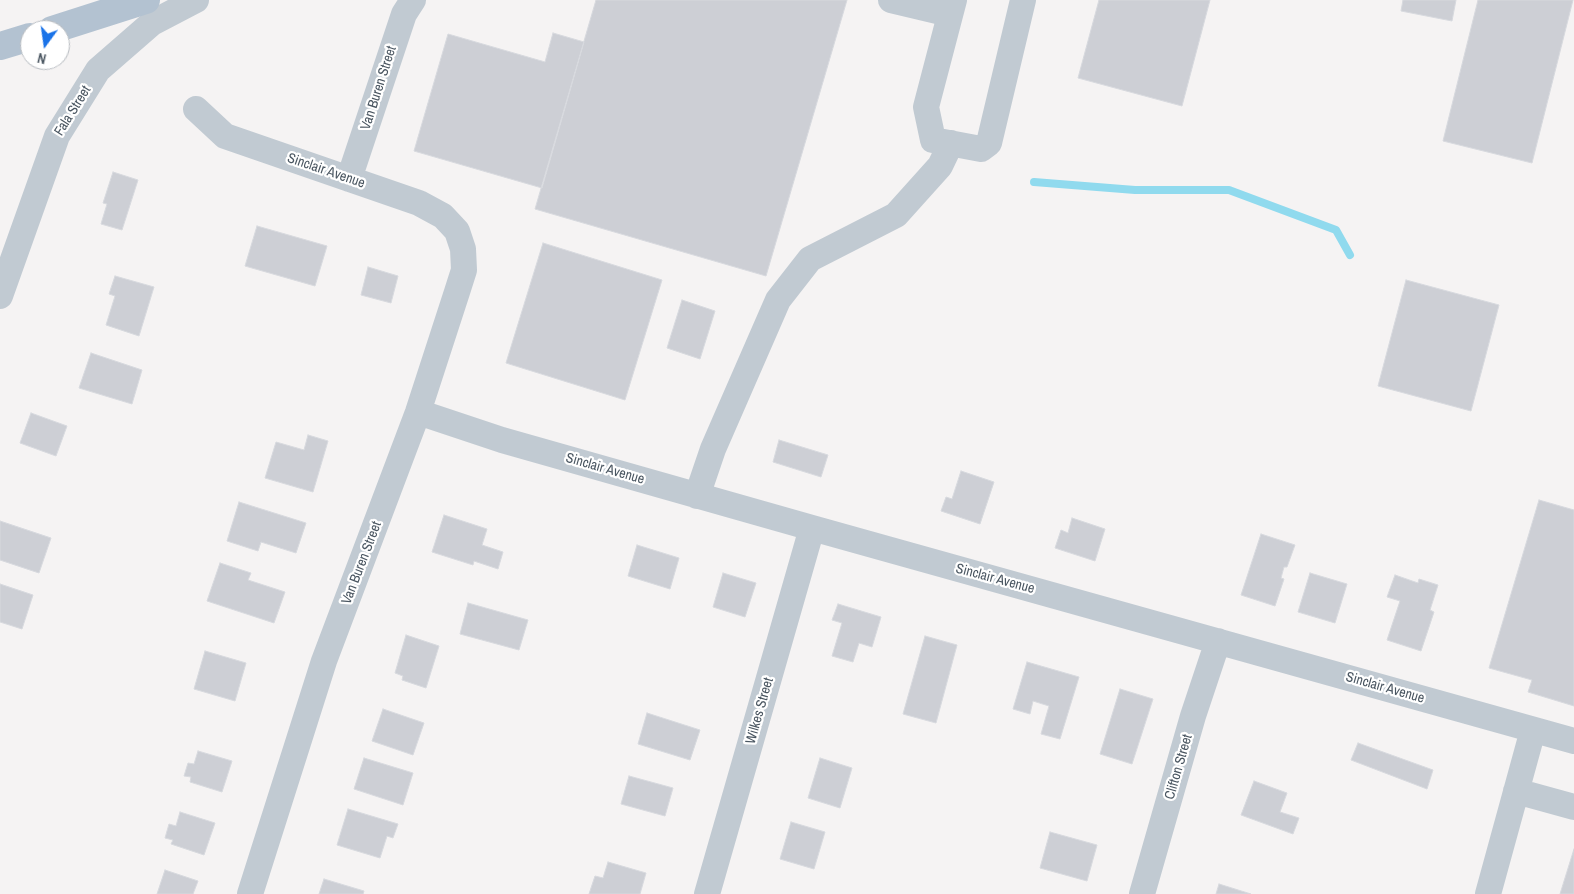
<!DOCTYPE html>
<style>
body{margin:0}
#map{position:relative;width:1574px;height:894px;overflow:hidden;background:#f5f3f3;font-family:"Archivo Narrow",sans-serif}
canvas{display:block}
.north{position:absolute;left:20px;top:20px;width:50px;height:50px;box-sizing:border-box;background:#fff;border:1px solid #b7bbc0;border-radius:50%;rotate:194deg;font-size:14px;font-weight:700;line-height:20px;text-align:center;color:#4a5661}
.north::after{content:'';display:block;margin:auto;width:18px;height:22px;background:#1a73e8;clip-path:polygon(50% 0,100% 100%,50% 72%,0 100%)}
</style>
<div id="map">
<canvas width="1574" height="894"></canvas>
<div class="north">N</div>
</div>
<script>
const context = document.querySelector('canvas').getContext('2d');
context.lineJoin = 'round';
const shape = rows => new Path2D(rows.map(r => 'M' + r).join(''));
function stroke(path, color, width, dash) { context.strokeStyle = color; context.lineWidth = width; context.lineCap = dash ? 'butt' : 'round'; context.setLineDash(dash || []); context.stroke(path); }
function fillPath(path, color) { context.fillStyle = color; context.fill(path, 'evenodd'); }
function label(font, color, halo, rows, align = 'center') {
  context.font = font + ' "Archivo Narrow",sans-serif'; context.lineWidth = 4.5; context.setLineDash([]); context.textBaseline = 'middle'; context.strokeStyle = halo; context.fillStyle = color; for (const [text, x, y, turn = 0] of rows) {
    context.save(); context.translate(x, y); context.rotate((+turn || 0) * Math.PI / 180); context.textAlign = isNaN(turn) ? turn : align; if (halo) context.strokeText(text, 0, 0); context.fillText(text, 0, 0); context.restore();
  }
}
const stream = shape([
 [1034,182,1135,190,1229,190,1336,230,1350,255]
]);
const building = shape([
 [596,0,847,0,766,276,535,209,596,0],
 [1099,0,1210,0,1182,106,1078,78,1099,0],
 [1403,0,1456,0,1452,21,1401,11,1403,0],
 [1478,0,1573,0,1532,163,1443,141,1478,0],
 [553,33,584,42,542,188,414,151,448,34,545,62,553,33],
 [113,172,138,180,122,230,101,224,107,204,103,203,113,172],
 [257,226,327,246,315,286,245,266,257,226],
 [543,243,662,280,625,400,506,363,543,243],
 [368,267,398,276,391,303,361,295,368,267],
 [115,276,154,287,139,336,106,325,115,296,109,294,115,276],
 [1406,280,1499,305,1471,411,1378,386,1406,280],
 [682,300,715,311,700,359,667,348,682,300],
 [91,353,142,370,132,404,79,388,91,353],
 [31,413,67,426,56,456,20,443,31,413],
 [308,435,328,441,313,492,265,478,276,442,304,450,308,435],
 [779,440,828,455,821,477,773,462,779,440],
 [961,471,994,482,980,524,941,511,946,497,952,499,961,471],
 [1539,500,1574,510,1574,706,1528,692,1532,680,1489,668,1539,500],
 [239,502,306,523,296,553,261,542,258,551,227,541,239,502],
 [444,515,487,529,482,545,503,552,498,569,474,561,473,565,432,552,444,515],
 [1072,518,1105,529,1095,561,1055,548,1061,530,1068,533,1072,518],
 [0,521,51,538,39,573,0,560,0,521],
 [1261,534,1295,545,1287,567,1284,567,1281,578,1284,579,1275,606,1241,595,1261,534],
 [637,545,679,558,670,589,628,576,637,545],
 [220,563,251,573,248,580,285,592,274,623,207,601,220,563],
 [723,573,756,583,745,617,713,607,723,573],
 [1310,573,1347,584,1335,623,1298,612,1310,573],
 [1395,575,1418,583,1419,579,1438,585,1430,610,1434,612,1421,651,1387,640,1400,601,1387,597,1395,575],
 [0,584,33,595,22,629,0,622,0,584],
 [468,603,528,620,519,650,460,634,468,603],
 [838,604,881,617,872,647,859,643,853,662,832,656,842,623,832,620,838,604],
 [406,635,439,646,426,688,402,680,403,676,395,673,406,635],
 [925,636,957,645,936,723,903,714,925,636],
 [205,651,246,663,235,701,194,689,205,651],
 [1027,662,1079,677,1060,739,1041,734,1049,706,1033,701,1030,714,1013,709,1027,662],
 [1120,689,1153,699,1132,764,1100,754,1120,689],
 [383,709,424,723,413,755,372,741,383,709],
 [647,713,700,730,690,760,638,744,647,713],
 [1358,743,1433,770,1427,789,1351,760,1358,743],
 [198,751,232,761,222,792,190,782,191,777,184,776,188,763,194,764,198,751],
 [364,758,413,773,403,805,354,789,364,758],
 [820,758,852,768,840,808,808,798,820,758],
 [629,776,673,788,665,816,621,804,629,776],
 [1254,781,1287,793,1280,812,1299,818,1293,834,1241,815,1254,781],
 [348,809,398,824,393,838,387,836,380,858,337,845,348,809],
 [180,812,215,823,204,855,171,844,173,840,165,838,169,824,176,826,180,812],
 [791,822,825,832,814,869,780,859,791,822],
 [1050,832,1097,845,1087,881,1040,868,1050,832],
 [1574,849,1574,894,1560,894,1574,849],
 [608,862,646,873,640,894,589,894,595,876,603,878,608,862],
 [165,870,198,881,193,894,157,894,165,870],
 [324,879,364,891,363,894,319,894,324,879],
 [1219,884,1251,894,1216,894,1219,884]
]);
const minor = shape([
 [891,0,950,14],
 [954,0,926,107,933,140,981,149,989,143,1023,0],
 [196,109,225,136,419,203,443,216,457,231,463,249,464,270,457,292,418,412,324,661,250,894],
 [349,179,404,14,413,0],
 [0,296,57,136,98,70,152,23,196,0],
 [418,412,502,440,812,528,1574,741],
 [697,496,713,449,778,300,810,259,896,215,940,166,951,143],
 [1516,791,1574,807],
 [707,894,812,528],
 [1142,894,1193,716,1218,641],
 [1488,894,1533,730]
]);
const major = shape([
 [52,30,146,0],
 [0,46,30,37]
]);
const streetNames = [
 ["Van Buren Street",379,88,-72],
 ["Fala Street",73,111,-58],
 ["Sinclair Avenue",326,171,19],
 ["Sinclair Avenue",605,469,16],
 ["Van Buren Street",362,563,-69],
 ["Sinclair Avenue",995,579,15],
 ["Sinclair Avenue",1385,688,16],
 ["Wilkes Street",760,711,-74],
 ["Clifton Street",1179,767,-74]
];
stroke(stream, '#90daee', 8);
fillPath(building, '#cdcfd5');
stroke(building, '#d7d9de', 1);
stroke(minor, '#c1cad2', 26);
stroke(major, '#b3c2d1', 28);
label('14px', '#4a5661', '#fff', streetNames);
</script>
